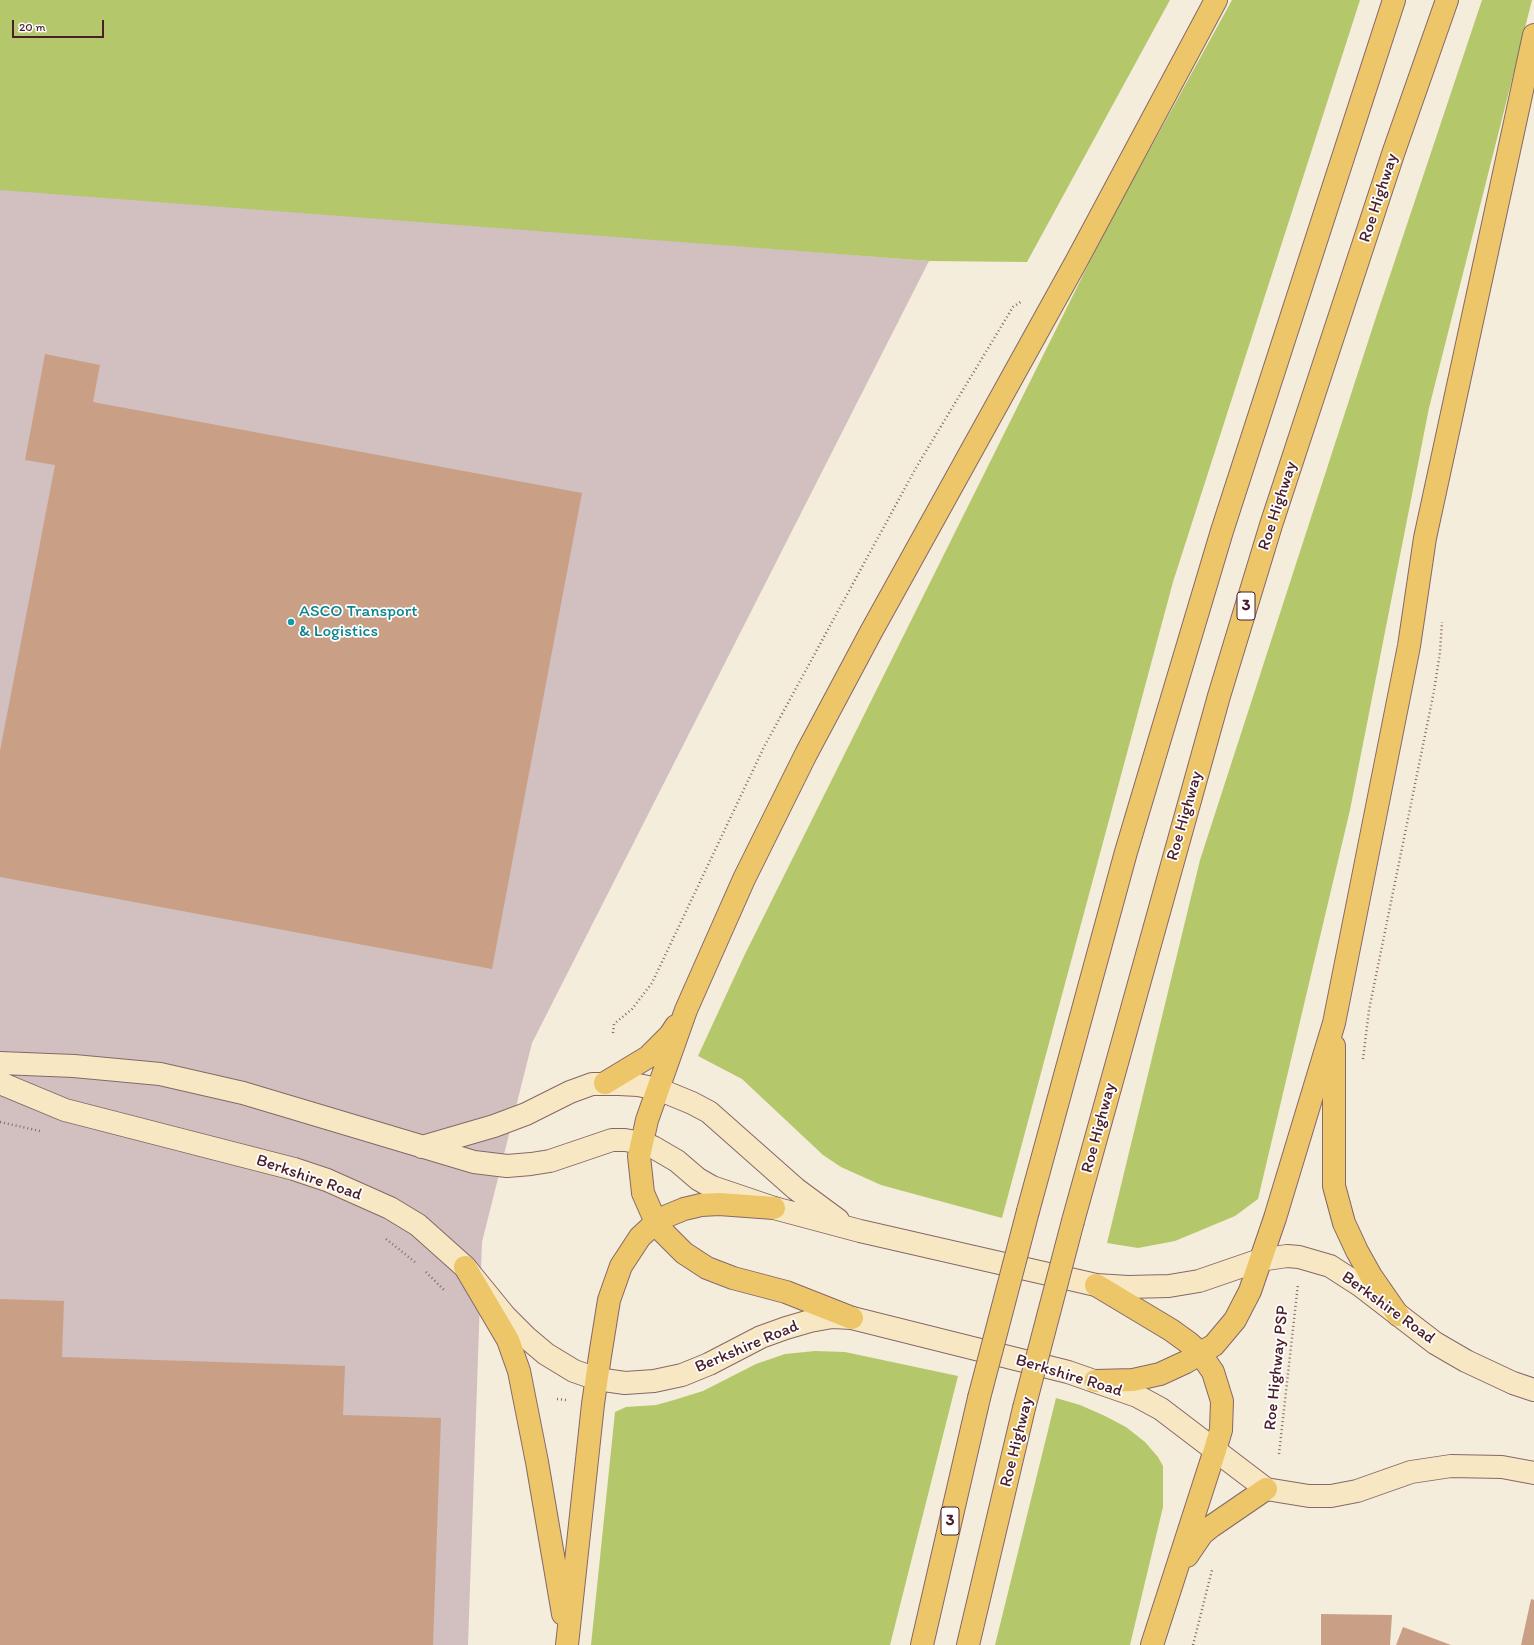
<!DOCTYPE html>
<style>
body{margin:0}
#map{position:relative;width:1534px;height:1645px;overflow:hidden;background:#f5eddb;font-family:Itim,sans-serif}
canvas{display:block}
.scale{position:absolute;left:12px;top:20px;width:92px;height:18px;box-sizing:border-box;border:2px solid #4a1f2b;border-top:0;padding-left:5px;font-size:12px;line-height:14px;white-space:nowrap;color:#4a1f2b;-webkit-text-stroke:3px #fff;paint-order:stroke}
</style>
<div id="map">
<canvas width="1534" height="1645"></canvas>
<div class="scale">20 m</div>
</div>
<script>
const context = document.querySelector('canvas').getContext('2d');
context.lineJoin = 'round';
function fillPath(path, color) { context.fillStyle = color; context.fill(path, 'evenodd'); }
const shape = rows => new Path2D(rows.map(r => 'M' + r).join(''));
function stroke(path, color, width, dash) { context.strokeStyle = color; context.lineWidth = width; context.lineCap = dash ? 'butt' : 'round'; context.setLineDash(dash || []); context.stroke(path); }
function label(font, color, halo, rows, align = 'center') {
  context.font = font + ' Itim,sans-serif'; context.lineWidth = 3.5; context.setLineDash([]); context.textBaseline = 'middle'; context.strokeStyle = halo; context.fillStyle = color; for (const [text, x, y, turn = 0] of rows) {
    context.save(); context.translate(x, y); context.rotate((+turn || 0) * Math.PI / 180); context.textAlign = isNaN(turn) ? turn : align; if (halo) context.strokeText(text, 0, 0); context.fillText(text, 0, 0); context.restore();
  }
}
const industrial = shape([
 [0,187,929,261,532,1043,482,1242,468,1645,0,1645]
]);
const green = shape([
 [0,0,1170,0,1027,262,929,261,0,190],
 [1232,0,1360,0,1173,582,1002,1218,881,1185,841,1167,823,1155,742,1079,698,1056,745,954,1107,227],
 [1482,0,1532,0,1429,408,1350,810,1258,1199,1235,1216,1175,1241,1138,1248,1107,1243,1200,860,1376,317],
 [815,1351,845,1352,958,1376,890,1645,591,1645,615,1412,626,1407,656,1405,674,1400,703,1391,756,1364,785,1354],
 [1056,1398,1080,1405,1103,1415,1126,1427,1145,1442,1158,1457,1163,1466,1163,1507,1130,1645,995,1645]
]);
const building = shape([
 [45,354,100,365,93,402,582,493,492,969,0,877,0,751,55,465,25,460],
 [0,1299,64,1301,62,1357,345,1366,343,1415,441,1418,433,1645,0,1645],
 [1531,1599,1534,1600,1534,1645,1521,1645],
 [1321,1614,1392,1615,1390,1645,1321,1645],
 [1403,1627,1451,1645,1396,1645]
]);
const path = shape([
 [613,1033,614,1024,632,1009,652,983,764,747,917,466,1013,307,1022,301],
 [1363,1059,1369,1010,1434,691,1440,652,1442,622],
 [0,1122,40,1131],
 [386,1239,415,1262],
 [426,1272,445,1291],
 [557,1399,566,1400],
 [1279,1454,1298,1284],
 [1193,1645,1212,1570]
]);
const secondary = shape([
 [0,1063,74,1066,160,1074,243,1093,474,1162,507,1166,531,1164,550,1161,612,1140,625,1140,642,1143,653,1147,677,1161,698,1179,712,1187,774,1208,860,1231,1096,1285,1128,1287,1169,1286,1199,1281,1260,1260,1287,1256,1299,1257,1330,1266,1361,1286,1435,1343,1466,1361,1513,1383,1534,1390],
 [0,1083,65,1110,294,1169,327,1180,390,1208,418,1225,465,1267,505,1316,527,1338,546,1354,574,1371,597,1379,625,1383,654,1381,682,1375,709,1364,761,1337,786,1328,810,1321,832,1317,852,1318,1068,1372,1137,1396,1161,1409,1266,1489,1309,1496,1331,1496,1357,1491,1411,1472,1451,1466,1502,1467,1534,1473],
 [422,1147,494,1126,526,1114,570,1092,592,1084,619,1084,638,1085,658,1089,692,1103,709,1112,796,1189,838,1220]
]);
const motorway = shape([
 [1334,1046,1334,1186,1344,1223,1357,1251,1371,1276,1398,1315],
 [605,1083,648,1057,670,1035,676,1026],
 [1028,1211,1126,852,1222,531,1394,0],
 [1073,1221,1219,696,1271,525,1394,151,1447,0],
 [465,1267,508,1340,519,1371,537,1462,563,1614],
 [1096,1285,1171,1330,1189,1343,1200,1353,1213,1372,1222,1401,1221,1430,1215,1450,1152,1645],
 [852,1318,786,1292,733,1278,707,1268,684,1253,658,1227,643,1193,639,1156,647,1120,686,1010,744,879,806,754,871,632,1076,262,1216,0],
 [1095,1381,1133,1380,1160,1374,1186,1362,1214,1345,1235,1320,1250,1291,1275,1218,1334,1023,1409,646,1425,538,1534,35],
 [1187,1556,1202,1534,1212,1526,1266,1489],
 [567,1645,593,1404,600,1356,609,1300,621,1266,640,1237,653,1225,667,1216,684,1209,701,1205,719,1204,774,1208],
 [922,1645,979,1398],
 [968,1645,1024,1408]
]);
const motorwayBridge = shape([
 [979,1398,1028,1211],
 [1024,1408,1073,1221]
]);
const markers = [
 [291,622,4,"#0f9aa8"]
];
const shields = [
 [1246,606,18],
 [950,1521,18]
];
const shieldNames = [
 ["3",1246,606],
 ["3",950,1521]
];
const streetNames = [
 ["Roe Highway",1379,198,-72],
 ["Roe Highway",1278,506,-72],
 ["Roe Highway",1185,816,-74],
 ["Roe Highway",1099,1128,-75],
 ["Berkshire Road",309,1178,19],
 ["Berkshire Road",1388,1308,36],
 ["Berkshire Road",747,1347,-23],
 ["Roe Highway PSP",1277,1368,-84],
 ["Berkshire Road",1069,1376,17],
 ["Roe Highway",1017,1442,-76]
];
const cultureNames = [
 ["ASCO Transport",299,612],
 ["& Logistics",299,632]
];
fillPath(industrial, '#d2bfc0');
fillPath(green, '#b5c76b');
fillPath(building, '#c9a086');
stroke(secondary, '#866769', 24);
stroke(motorway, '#866769', 24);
stroke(path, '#866769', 2.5, [1, 3]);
stroke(secondary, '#f7e8c3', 22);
stroke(motorway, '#ecc669', 22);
stroke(motorwayBridge, '#866769', 24, []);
stroke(motorwayBridge, '#ecc669', 22);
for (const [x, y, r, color] of markers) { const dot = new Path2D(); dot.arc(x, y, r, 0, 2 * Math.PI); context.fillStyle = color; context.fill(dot); stroke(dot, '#fff', 1.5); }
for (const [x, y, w] of shields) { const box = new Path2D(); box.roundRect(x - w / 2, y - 14, w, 28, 3); context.fillStyle = '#fff'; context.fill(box); stroke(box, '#4a1f2b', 1); }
label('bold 16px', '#4a1f2b', null, shieldNames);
label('17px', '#4a1f2b', '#fff', streetNames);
label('17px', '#0d838f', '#fff', cultureNames, 'left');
</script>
